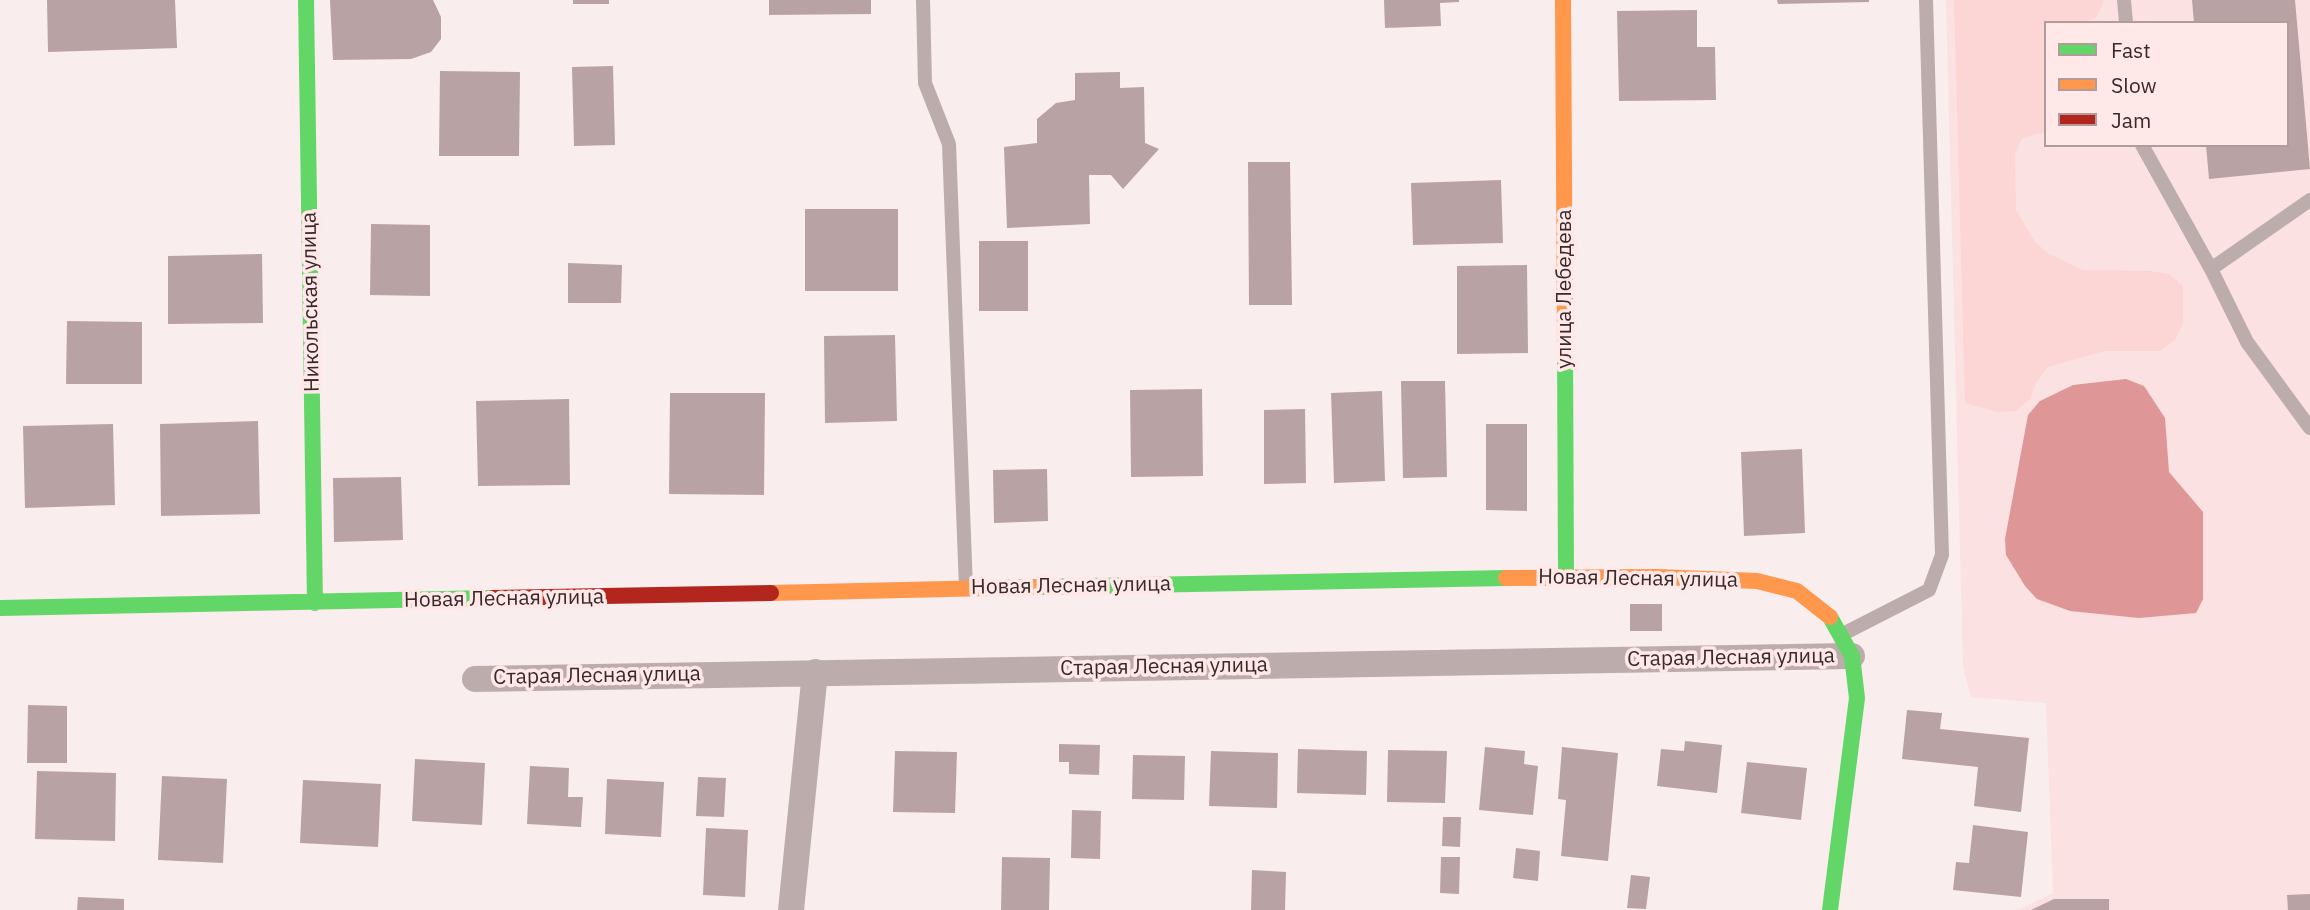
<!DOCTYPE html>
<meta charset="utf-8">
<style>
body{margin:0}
#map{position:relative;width:2310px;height:910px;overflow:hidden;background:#f9eded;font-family:"IBM Plex Sans",sans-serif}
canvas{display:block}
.legend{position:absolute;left:2044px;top:21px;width:245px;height:126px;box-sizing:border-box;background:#ffe8e7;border:2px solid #af9c9b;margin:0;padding:9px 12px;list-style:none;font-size:21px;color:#372a29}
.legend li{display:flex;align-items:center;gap:14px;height:35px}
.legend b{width:35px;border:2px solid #af9c9b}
</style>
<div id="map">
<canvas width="2310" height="910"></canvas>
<ul class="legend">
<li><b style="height:9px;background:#63d668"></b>Fast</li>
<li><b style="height:9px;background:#ff974d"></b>Slow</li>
<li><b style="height:9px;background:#b3261e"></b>Jam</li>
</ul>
</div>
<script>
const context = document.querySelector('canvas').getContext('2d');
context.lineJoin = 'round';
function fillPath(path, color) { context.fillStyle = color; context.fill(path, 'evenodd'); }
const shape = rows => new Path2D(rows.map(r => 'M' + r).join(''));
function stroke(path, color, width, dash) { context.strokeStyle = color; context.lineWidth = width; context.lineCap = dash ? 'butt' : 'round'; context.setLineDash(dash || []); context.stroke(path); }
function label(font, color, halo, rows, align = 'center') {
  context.font = font + ' "IBM Plex Sans",sans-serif'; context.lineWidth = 7; context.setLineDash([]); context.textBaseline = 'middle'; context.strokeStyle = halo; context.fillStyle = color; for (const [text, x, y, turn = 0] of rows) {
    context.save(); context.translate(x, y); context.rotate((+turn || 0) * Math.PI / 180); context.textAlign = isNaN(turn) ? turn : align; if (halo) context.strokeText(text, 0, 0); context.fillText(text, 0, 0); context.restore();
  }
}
const built = shape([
 [1946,0,2310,0,2310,910,2018,910,2053,893,2046,703,1971,697,1963,667],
 [2046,23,2287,23,2287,145,2046,145]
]);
const green = shape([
 [1954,0,2104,0,2096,18,2080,23,2046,23,2046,132,2022,138,2015,155,2016,210,2035,242,2049,254,2083,270,2150,271,2169,274,2183,286,2183,323,2175,340,2160,351,2104,351,2048,367,2036,383,2029,400,2015,411,1998,412,1965,403]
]);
const water = shape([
 [2126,379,2144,386,2165,418,2169,472,2203,512,2203,599,2196,613,2139,618,2070,611,2037,599,2025,586,2006,555,2005,539,2028,415,2040,401,2073,385]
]);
const building = shape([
 [47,0,175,0,177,48,48,52],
 [330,0,433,0,441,17,441,39,431,52,411,59,333,60],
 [573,0,609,0,609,4,573,4],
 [769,0,871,0,871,14,769,15],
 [1384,0,1459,0,1459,2,1440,3,1441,26,1385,28],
 [1777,0,1869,0,1869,2,1778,4],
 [2192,0,2295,0,2310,169,2209,179,2206,145,2287,145,2287,23,2194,23],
 [1697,10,1697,47,1715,47,1716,100,1619,101,1617,11],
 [613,66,615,145,574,146,572,67],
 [440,71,520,72,519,156,439,156],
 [1120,72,1120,88,1144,87,1145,143,1159,149,1123,189,1111,175,1089,175,1090,224,1007,228,1004,147,1037,143,1037,119,1056,103,1075,100,1075,73],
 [1248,162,1290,162,1292,305,1249,305],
 [1501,180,1503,243,1413,245,1411,183],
 [805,209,898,209,898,291,805,291],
 [371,224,430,225,430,296,370,295],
 [979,241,1028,241,1028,311,979,311],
 [262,254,263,323,168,324,168,256],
 [568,263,622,265,621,303,568,303],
 [1527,265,1528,353,1457,354,1457,266],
 [67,321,142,322,142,384,66,384],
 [895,335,897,421,825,423,824,336],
 [1401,381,1445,381,1447,477,1403,478],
 [1202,389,1203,476,1131,477,1130,390],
 [1382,391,1385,481,1334,483,1331,393],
 [670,393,765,393,764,495,669,494],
 [569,399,570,485,478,486,476,401],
 [1305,409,1306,483,1264,484,1264,410],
 [258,421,260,514,161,516,160,424],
 [113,424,115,505,25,508,23,426],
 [1486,424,1527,424,1527,511,1486,510],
 [1802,449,1805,533,1744,536,1741,452],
 [1047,469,1048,521,994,523,993,470],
 [401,477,403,540,334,542,333,478],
 [1630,604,1662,604,1662,631,1630,631],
 [28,705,67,706,67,763,27,763],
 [1907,710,1942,713,1940,729,2029,738,2021,812,1974,806,1978,767,1902,759],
 [1685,741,1722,745,1717,793,1657,786,1661,749,1684,751],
 [1059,744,1100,745,1099,775,1069,774,1069,762,1059,762],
 [1485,747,1525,751,1524,764,1538,766,1533,815,1479,810],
 [1562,747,1618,753,1608,861,1561,856,1566,800,1558,799],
 [1298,749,1367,751,1366,795,1297,793],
 [1388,750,1447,751,1445,803,1387,802],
 [895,751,957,752,955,813,893,812],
 [1211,751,1278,753,1277,808,1209,806],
 [1133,755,1185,756,1184,800,1132,799],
 [415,759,485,763,482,825,412,821],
 [1747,762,1807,768,1801,820,1741,813],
 [530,766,569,768,568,797,583,797,581,827,527,824],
 [37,771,116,773,115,841,35,839],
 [162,776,227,779,223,863,158,860],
 [698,777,726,778,724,817,696,816],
 [607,779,664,782,661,837,605,834],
 [303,780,381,784,378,847,300,843],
 [1072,810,1101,811,1100,859,1071,858],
 [1443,817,1461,817,1460,847,1442,846],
 [1973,825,2028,832,2021,897,1953,890,1956,862,1969,863],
 [706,828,748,830,745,897,703,895],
 [1516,848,1540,851,1538,881,1513,878],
 [1002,857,1050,858,1049,910,1001,910],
 [1441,857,1460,857,1459,894,1440,893],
 [1252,870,1286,872,1285,910,1251,910],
 [1631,875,1650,877,1646,909,1627,908],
 [2310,894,2310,910,2288,910,2287,895],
 [78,897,124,899,124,910,77,910],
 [2054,899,2109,899,2109,910,2031,910]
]);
const lane = shape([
 [923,0,925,83,949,144,966,588],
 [2124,0,2126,23],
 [2142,145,2211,269,2247,342,2310,428],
 [2211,269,2310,200],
 [1841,635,1929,590,1942,555,1926,0]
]);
const street = shape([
 [475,679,1852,656],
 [791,910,815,672]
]);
const fast = shape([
 [306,0,315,603],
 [1565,345,1566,577],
 [1036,587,1506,578],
 [0,608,492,598],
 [1830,617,1852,656,1857,698,1830,910]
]);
const slow = shape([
 [1563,0,1565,345],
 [1506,578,1658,577,1757,581,1797,591,1830,617],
 [771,593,1036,587]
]);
const jam = shape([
 [492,598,771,593]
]);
const streetNames = [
 ["улица Лебедева",1565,289,-90],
 ["Никольская улица",311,302,-91],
 ["Новая Лесная улица",1638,579,1],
 ["Новая Лесная улица",1071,586,-1],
 ["Новая Лесная улица",504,599,-1],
 ["Старая Лесная улица",1731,658,-1],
 ["Старая Лесная улица",1164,667,-1],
 ["Старая Лесная улица",597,676,-1]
];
fillPath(built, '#fbe1e1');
fillPath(green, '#fbd6d5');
fillPath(water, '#de9696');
fillPath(building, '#b9a2a3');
stroke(lane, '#bcacac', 14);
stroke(street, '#bcacac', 26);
stroke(fast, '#63d668', 16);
stroke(slow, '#ff974d', 16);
stroke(jam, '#b3261e', 16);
label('21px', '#372a29', '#ffe8e7', streetNames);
</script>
